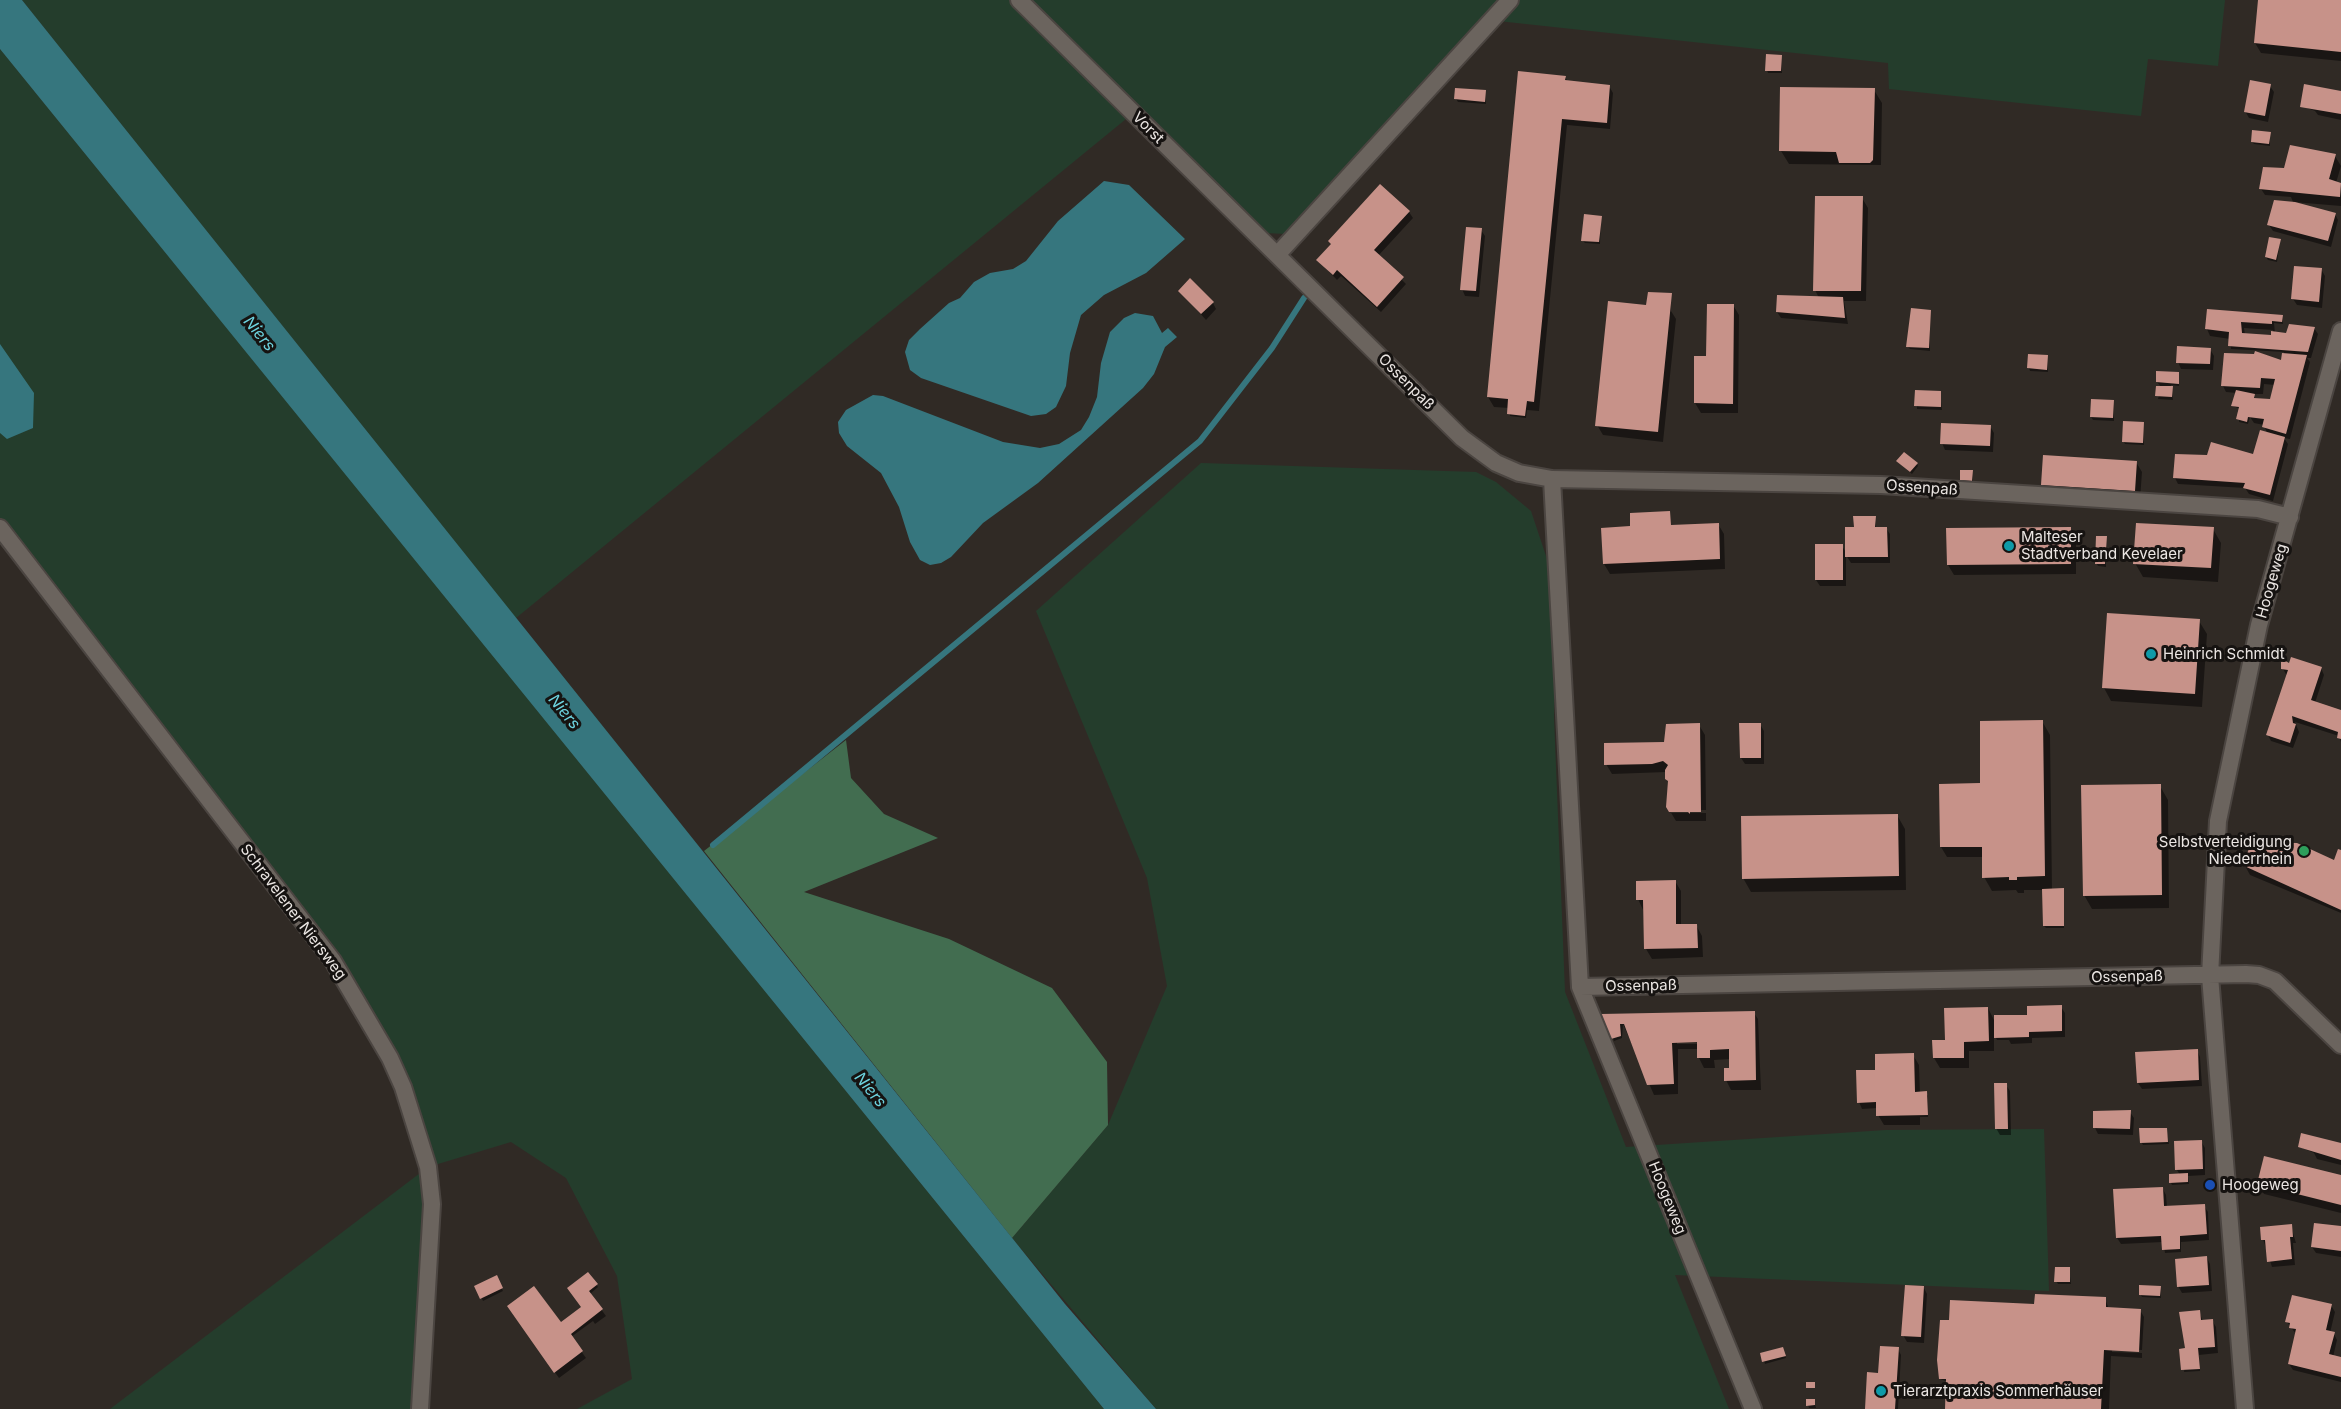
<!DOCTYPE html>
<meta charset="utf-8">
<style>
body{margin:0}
canvas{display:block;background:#302a25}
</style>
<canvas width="2341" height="1409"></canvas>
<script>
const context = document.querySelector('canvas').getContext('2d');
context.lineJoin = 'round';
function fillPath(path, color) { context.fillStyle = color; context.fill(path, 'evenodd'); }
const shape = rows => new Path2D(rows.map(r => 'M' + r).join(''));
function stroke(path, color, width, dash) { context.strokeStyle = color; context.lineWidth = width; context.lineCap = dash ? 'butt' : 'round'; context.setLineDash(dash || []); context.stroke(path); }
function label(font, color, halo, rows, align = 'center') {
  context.font = font + ' Inter,sans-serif'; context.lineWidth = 6; context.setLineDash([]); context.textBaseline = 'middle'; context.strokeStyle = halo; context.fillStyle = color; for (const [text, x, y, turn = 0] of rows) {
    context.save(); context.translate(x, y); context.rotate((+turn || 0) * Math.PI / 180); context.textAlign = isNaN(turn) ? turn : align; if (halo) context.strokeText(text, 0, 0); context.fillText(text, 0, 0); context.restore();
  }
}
const green = shape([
 [22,0,1502,0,1286,234,1265,233,1137,110,516,618],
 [1517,0,2225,0,2218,66,2148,59,2141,116,1889,89,1888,63,1498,21],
 [0,49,261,370,1104,1409,577,1409,632,1379,617,1276,566,1178,511,1142,428,1167,420,1409,110,1409,428,1167,403,1087,333,961,0,528],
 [1201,463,1476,472,1496,482,1531,511,1557,589,1554,717,1565,992,1626,1147,1886,1130,2044,1129,2049,1291,1675,1275,1729,1409,1156,1409,1012,1238,1108,1125,1167,986,1147,878,1036,611]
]);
const forest = shape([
 [846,740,851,778,884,814,938,838,804,892,949,939,1052,988,1107,1062,1108,1125,1012,1238,704,851]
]);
const water = shape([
 [0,0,22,0,1065,1304,1156,1409,1104,1409,0,49],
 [1104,181,1129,185,1185,239,1146,273,1104,295,1081,315,1070,353,1066,386,1056,407,1046,414,1031,416,921,378,910,370,905,352,909,340,920,329,949,303,960,298,974,282,990,273,1013,269,1026,261,1058,221],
 [1135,313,1153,316,1162,333,1168,328,1177,337,1165,347,1154,374,1143,388,1038,483,983,523,951,557,941,563,930,565,920,560,910,542,899,507,881,473,847,446,839,433,838,422,846,410,873,395,883,396,1003,442,1040,448,1059,444,1081,430,1089,417,1097,397,1101,363,1110,332,1124,318],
 [0,344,34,393,33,428,7,439,0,433]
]);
const shadow = shape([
 [2259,0,2341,0,2341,61,2261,53,2255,43],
 [1781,56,1782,73,1768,73,1767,70],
 [1565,77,1568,82,1609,86,1613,93,1610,129,1567,125,1539,411,1527,410,1526,418,1510,416,1509,408,1494,407,1488,397],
 [2270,86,2274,92,2268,122,2249,118,2245,111],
 [1874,90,1882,103,1881,165,1789,164,1781,151],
 [1485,92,1486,104,1458,102,1456,99],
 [2341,93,2341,120,2318,115,2315,111,2302,106],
 [2270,134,2270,146,2254,144,2252,142],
 [2335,156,2341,166,2336,183,2341,184,2341,206,2293,202,2291,197,2265,195,2261,189,2285,170],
 [1862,198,1868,208,1866,301,1844,301,1848,324,1781,318,1777,312,1819,298,1815,290],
 [1409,212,1413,218,1378,256,1406,284,1381,312,1341,276,1337,280,1318,260],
 [2335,214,2338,220,2331,247,2273,231,2269,225],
 [1601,217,1600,244,1585,243,1583,241],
 [1481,230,1485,236,1479,297,1465,296,1462,289],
 [2280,241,2277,262,2268,260,2266,257],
 [2321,269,2325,276,2322,308,2297,305,2293,299],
 [1180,291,1213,303,1216,309,1206,320],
 [1671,294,1671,311,1676,319,1663,442,1603,435,1597,425],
 [1733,305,1739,315,1738,413,1701,413,1695,403,1707,357],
 [2208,310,2282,317,2283,324,2274,323,2275,333,2285,335,2314,328,2318,334,2311,358,2307,358,2310,362,2290,439,2284,438,2288,444,2273,501,2249,494,2245,488,2178,484,2175,478,2254,456,2267,433,2264,425,2254,423,2250,417,2248,424,2239,422,2240,409,2233,406,2237,393,2226,392,2223,386,2282,362,2284,352,2231,349,2230,339,2210,336,2207,329],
 [2244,328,2273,330,2272,336,2245,335],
 [2264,384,2275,385,2271,401,2255,398,2253,394,2263,394],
 [1930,312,1930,351,1910,349,1908,347],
 [2210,349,2214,356,2213,370,2181,369,2178,362],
 [2047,357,2048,372,2030,371,2029,368],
 [2178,374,2179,386,2171,385,2173,400,2158,399,2161,387,2157,382],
 [1916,392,1940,393,1942,410,1917,409],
 [2114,401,2114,421,2093,420,2091,417],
 [2143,424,2144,445,2125,444,2123,441],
 [1990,426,1994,433,1993,452,1945,450,1942,443],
 [1898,462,1917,464,1918,466,1912,474],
 [2136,462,2142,472,2140,500,2049,495,2043,485],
 [1962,471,1972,472,1973,483,1963,483],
 [1669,513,1671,526,1718,524,1724,534,1725,569,1610,574,1604,564,1632,528],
 [1875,517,1876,528,1886,528,1890,534,1890,563,1851,563,1846,555,1846,586,1820,586,1816,580,1816,546,1842,546,1847,554,1856,528],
 [2070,528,2076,538,2076,574,1954,575,1948,565],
 [2213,529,2221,543,2218,582,2143,577,2135,563],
 [2106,538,2106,567,2098,566,2096,563],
 [2199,621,2207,634,2202,707,2111,701,2104,688],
 [2290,666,2321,668,2324,675,2315,703,2341,712,2341,742,2339,736,2295,722,2299,732,2293,748,2271,741,2268,735,2287,676,2283,669],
 [2042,721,2050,735,2052,890,2063,890,2064,893,2064,928,2046,928,2044,926,2044,890,2024,890,2024,893,2018,893,2016,890,1992,891,1984,877,1983,857,1947,857,1941,847,1940,785,1980,784],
 [1760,724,1764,731,1764,764,1745,764,1741,758],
 [1699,725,1705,735,1706,810,1671,810,1671,813,1706,813,1706,821,1676,821,1667,806,1669,783,1667,772,1612,774,1606,764,1665,744],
 [2160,786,2168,800,2169,908,2092,909,2084,895],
 [1897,815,1905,829,1906,890,1751,892,1743,878],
 [2341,852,2341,913,2250,875,2244,864,2335,862],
 [1675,881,1681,891,1681,926,1696,925,1702,936,1703,957,1652,959,1646,949,1643,910,1638,899],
 [2061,1007,2065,1013,2065,1037,2032,1038,2032,1043,2011,1044,2009,1040,1997,1040,1994,1034,1994,1051,1969,1051,1969,1068,1940,1068,1934,1058,1934,1042,1946,1041,1988,1008,1995,1022],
 [1754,1013,1758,1019,1761,1090,1731,1090,1726,1080,1731,1070,1731,1059,1714,1060,1715,1068,1704,1068,1699,1058,1698,1049,1678,1049,1678,1094,1654,1095,1623,1024,1622,1038,1614,1041,1603,1015],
 [1677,1041,1704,1041,1704,1044,1677,1044],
 [2197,1050,2200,1057,2202,1086,2142,1089,2138,1083],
 [1913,1055,1919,1065,1920,1093,1926,1093,1928,1096,1928,1117,1920,1117,1920,1125,1884,1125,1878,1115,1878,1108,1862,1109,1859,1102,1875,1072],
 [2006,1085,2010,1091,2011,1135,2000,1135,1996,1128],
 [2130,1112,2134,1118,2133,1135,2098,1134,2095,1128],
 [2166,1130,2169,1144,2143,1145,2141,1142],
 [2201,1141,2205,1148,2205,1175,2188,1176,2189,1184,2172,1185,2171,1183,2180,1175,2177,1170],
 [2341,1144,2341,1165,2317,1159,2314,1153,2300,1147],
 [2341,1177,2341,1213,2264,1194,2258,1184],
 [2163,1189,2166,1195,2167,1207,2204,1206,2208,1212,2209,1240,2181,1242,2181,1252,2165,1253,2163,1242,2121,1244,2117,1238],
 [2291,1226,2296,1243,2293,1243,2295,1265,2272,1267,2263,1239],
 [2341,1228,2341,1257,2316,1253,2312,1247],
 [2207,1258,2210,1264,2212,1291,2182,1293,2178,1286],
 [2069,1269,2071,1284,2058,1284,2056,1281],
 [588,1274,598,1287,590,1294,606,1316,595,1324,593,1321,571,1337,586,1358,559,1378,512,1312,565,1329,583,1308],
 [496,1277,503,1291,483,1301,476,1286],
 [1924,1288,1927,1294,1924,1343,1907,1342,1903,1335],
 [2160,1288,2161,1298,2142,1297,2140,1294],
 [2105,1299,2109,1309,2140,1310,2144,1317,2142,1350,2112,1349,2112,1352,2142,1353,2142,1358,2111,1356,2109,1409,1947,1409,1948,1382,1940,1379,2036,1305],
 [2331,1305,2335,1312,2330,1333,2334,1334,2337,1340,2333,1357,2341,1359,2341,1382,2293,1370,2289,1364,2296,1334,2287,1322],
 [2199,1312,2203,1321,2212,1320,2216,1327,2218,1353,2199,1355,2200,1371,2184,1372,2187,1350],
 [1898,1349,1901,1355,1898,1409,1867,1409,1880,1374],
 [1784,1351,1786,1358,1765,1364,1764,1361],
 [1814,1401,1816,1408,1809,1408,1808,1405]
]);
const stream = shape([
 [713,845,1200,441,1272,348,1304,298]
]);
const building = shape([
 [2258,0,2341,0,2341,52,2254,43],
 [1766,54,1782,55,1781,71,1765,71],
 [1518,71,1566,76,1565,80,1610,85,1607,123,1562,119,1534,402,1527,401,1525,416,1507,414,1508,399,1487,397],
 [2250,80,2271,84,2265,116,2244,112],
 [2304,84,2341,91,2341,114,2300,107],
 [1780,87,1875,88,1873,160,1870,163,1839,163,1836,152,1779,151],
 [1455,88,1486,90,1485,102,1454,99],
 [2252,130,2271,132,2269,144,2251,142],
 [2290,145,2336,154,2329,179,2341,183,2340,197,2259,189,2263,167,2284,168],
 [1380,184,1410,211,1374,250,1404,277,1377,307,1337,270,1333,275,1316,260,1331,244,1328,241],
 [1815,196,1863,196,1861,291,1813,291],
 [2274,200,2295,202,2336,213,2328,241,2267,225],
 [1584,214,1602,216,1599,242,1581,241],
 [1466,227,1482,228,1476,291,1460,290],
 [2269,237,2281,239,2276,260,2265,257],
 [2294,266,2322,268,2319,302,2291,299],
 [1190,278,1214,302,1201,314,1178,291],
 [1648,292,1672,293,1658,432,1595,426,1608,301,1646,305],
 [1777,295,1843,297,1845,318,1776,312],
 [1707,304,1734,304,1733,404,1694,403,1694,356,1706,356],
 [1911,308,1931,310,1929,348,1906,347],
 [2207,309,2283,315,2282,322,2272,321,2272,324,2241,322,2242,333,2271,335,2271,331,2286,333,2289,324,2315,327,2308,352,2228,346,2229,332,2205,329],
 [2177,346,2211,348,2210,364,2176,363],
 [2255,351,2281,360,2282,353,2307,355,2286,434,2262,427,2264,419,2248,417,2247,422,2236,419,2239,407,2231,406,2236,390,2255,394,2254,398,2270,399,2275,379,2261,378,2260,388,2221,386,2224,353,2254,354],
 [2028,354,2048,355,2047,370,2027,368],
 [2156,371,2179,372,2179,384,2156,382],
 [2156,386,2173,386,2172,397,2155,396],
 [1915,390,1941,391,1941,407,1914,406],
 [2091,399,2114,400,2113,418,2090,417],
 [2123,421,2144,422,2143,443,2122,442],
 [1941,423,1991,425,1990,446,1940,444],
 [2260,430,2285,437,2270,495,2243,488,2245,483,2173,478,2175,454,2207,455,2211,442,2253,454],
 [1904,452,1918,463,1910,472,1896,461],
 [2043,455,2137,461,2135,491,2041,485],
 [1960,470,1973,470,1972,481,1960,480],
 [1670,511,1671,525,1719,523,1720,559,1603,564,1601,528,1630,526,1630,513],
 [1853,516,1876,516,1875,527,1887,527,1888,557,1845,557,1845,527,1854,527],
 [2136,523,2214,527,2211,568,2133,564],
 [2071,527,2071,564,1947,565,1946,528],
 [2096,536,2107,536,2105,564,2095,564],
 [1815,544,1843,544,1843,580,1815,580],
 [2107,613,2200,619,2195,694,2102,688],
 [2291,657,2322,667,2311,700,2341,710,2341,739,2337,738,2338,732,2292,716,2293,723,2296,724,2290,743,2266,735,2288,670,2281,669,2281,662,2284,660,2289,663],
 [2043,720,2045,876,2017,877,2017,880,2009,880,2009,877,1982,878,1982,847,1940,847,1939,784,1980,783,1980,721],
 [1700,723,1701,812,1690,812,1690,814,1688,812,1669,812,1666,807,1668,781,1665,779,1665,770,1668,765,1663,761,1652,764,1604,765,1604,743,1664,742,1666,724],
 [1739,723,1761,723,1761,758,1740,758],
 [2161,784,2162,895,2083,896,2081,785],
 [1898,814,1899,876,1742,879,1741,816],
 [2252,842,2297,843,2334,860,2338,849,2341,850,2341,910,2242,865],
 [1676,880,1676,924,1697,924,1698,948,1644,949,1643,900,1636,900,1636,881],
 [2064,888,2064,926,2043,926,2042,889],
 [2062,1005,2062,1031,2029,1032,2029,1037,1994,1038,1994,1015,2027,1015,2027,1006],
 [1988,1007,1989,1041,1964,1042,1964,1058,1933,1058,1932,1040,1945,1040,1944,1008],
 [1755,1011,1756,1080,1724,1081,1724,1068,1729,1068,1729,1049,1710,1050,1710,1058,1697,1058,1697,1042,1672,1043,1674,1084,1647,1085,1624,1024,1620,1024,1621,1036,1611,1039,1601,1014],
 [2198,1049,2199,1080,2137,1083,2135,1052],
 [1914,1053,1915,1092,1927,1091,1928,1115,1876,1116,1876,1102,1857,1103,1856,1070,1875,1070,1875,1054],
 [1994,1083,2007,1083,2008,1129,1995,1129],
 [2131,1110,2130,1129,2093,1128,2093,1111],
 [2139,1128,2167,1128,2168,1142,2140,1143],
 [2301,1133,2341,1143,2341,1160,2298,1147],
 [2202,1140,2203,1169,2175,1170,2174,1141],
 [2264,1156,2341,1175,2341,1205,2257,1184],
 [2188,1173,2188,1182,2169,1183,2169,1174],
 [2163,1187,2164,1206,2205,1204,2207,1234,2180,1236,2180,1249,2162,1250,2161,1236,2116,1238,2113,1189],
 [2314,1223,2341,1226,2341,1251,2311,1247],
 [2292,1224,2293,1237,2290,1237,2292,1259,2267,1262,2265,1240,2261,1240,2260,1227],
 [2207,1256,2209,1285,2177,1287,2175,1259],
 [2055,1267,2070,1267,2070,1282,2054,1282],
 [588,1272,598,1284,589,1291,603,1309,571,1334,583,1351,554,1373,507,1306,534,1286,561,1322,581,1307,567,1288],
 [497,1275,503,1288,480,1299,474,1286],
 [1905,1285,1924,1286,1921,1337,1901,1336],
 [2139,1285,2161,1286,2160,1296,2139,1295],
 [2035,1294,2106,1297,2106,1307,2141,1309,2139,1352,2104,1350,2101,1409,1945,1409,1946,1379,1939,1379,1937,1360,1940,1320,1949,1320,1950,1300,2034,1304],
 [2292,1295,2332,1304,2326,1330,2335,1332,2329,1354,2341,1357,2341,1377,2288,1364,2296,1329,2289,1328,2290,1323,2285,1322],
 [2200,1310,2201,1320,2213,1319,2215,1347,2198,1348,2200,1369,2181,1370,2179,1349,2185,1348,2179,1312],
 [1880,1346,1899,1347,1895,1409,1865,1409,1867,1372,1878,1373],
 [1783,1347,1786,1356,1762,1362,1760,1353],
 [1806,1382,1815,1382,1815,1388,1806,1388],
 [1806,1399,1815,1399,1815,1405,1806,1406]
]);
const street = shape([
 [1019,0,1462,438,1496,463,1519,473,1552,479,1881,485,2258,509,2290,517],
 [1277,255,1510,0],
 [1552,479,1580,987,2246,974,2259,975,2275,981,2341,1045],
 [0,528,333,961,390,1058,403,1087,428,1167,432,1204,420,1409],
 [1580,987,1753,1409],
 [2245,1409,2210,976,2218,821,2259,625,2341,331]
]);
const markers = [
 [2009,546,6,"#0f9aa8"],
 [2151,654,6,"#0f9aa8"],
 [2304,851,6,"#2e9e5b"],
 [2210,1185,6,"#1a4fb4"],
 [1881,1391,6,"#0f9aa8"]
];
const streetNames = [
 ["Vorst",1148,128,45],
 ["Ossenpaß",1406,382,45],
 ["Ossenpaß",1922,488,4],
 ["Hoogeweg",2272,581,-74],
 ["Schravelener Niersweg",293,912,53],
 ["Ossenpaß",2127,977,-1],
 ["Ossenpaß",1641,986,-1],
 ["Hoogeweg",1667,1198,68]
];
const poiNames = [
 ["Malteser",2021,537],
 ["Stadtverband Kevelaer",2021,554],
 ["Heinrich Schmidt",2163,654],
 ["Selbstverteidigung",2292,842,"right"],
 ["Niederrhein",2292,859,"right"],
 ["Hoogeweg",2222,1185],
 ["Tierarztpraxis Sommerhäuser",1893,1391]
];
const waterNames = [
 ["Niers",259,334,51],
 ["Niers",564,712,51],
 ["Niers",870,1090,51]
];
fillPath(green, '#243d2c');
fillPath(forest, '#426d50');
fillPath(water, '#36767e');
fillPath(shadow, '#0007');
stroke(stream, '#36767e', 6);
fillPath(building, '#c79289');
stroke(street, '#4b4541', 20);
stroke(street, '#6b645e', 16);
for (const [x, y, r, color] of markers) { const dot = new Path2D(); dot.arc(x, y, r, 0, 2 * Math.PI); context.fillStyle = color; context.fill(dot); stroke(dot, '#161311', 2); }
label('15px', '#ebe6e3', '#161311', streetNames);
label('15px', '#ebe6e3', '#161311', poiNames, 'left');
label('italic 16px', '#6dd3df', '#161311', waterNames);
</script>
